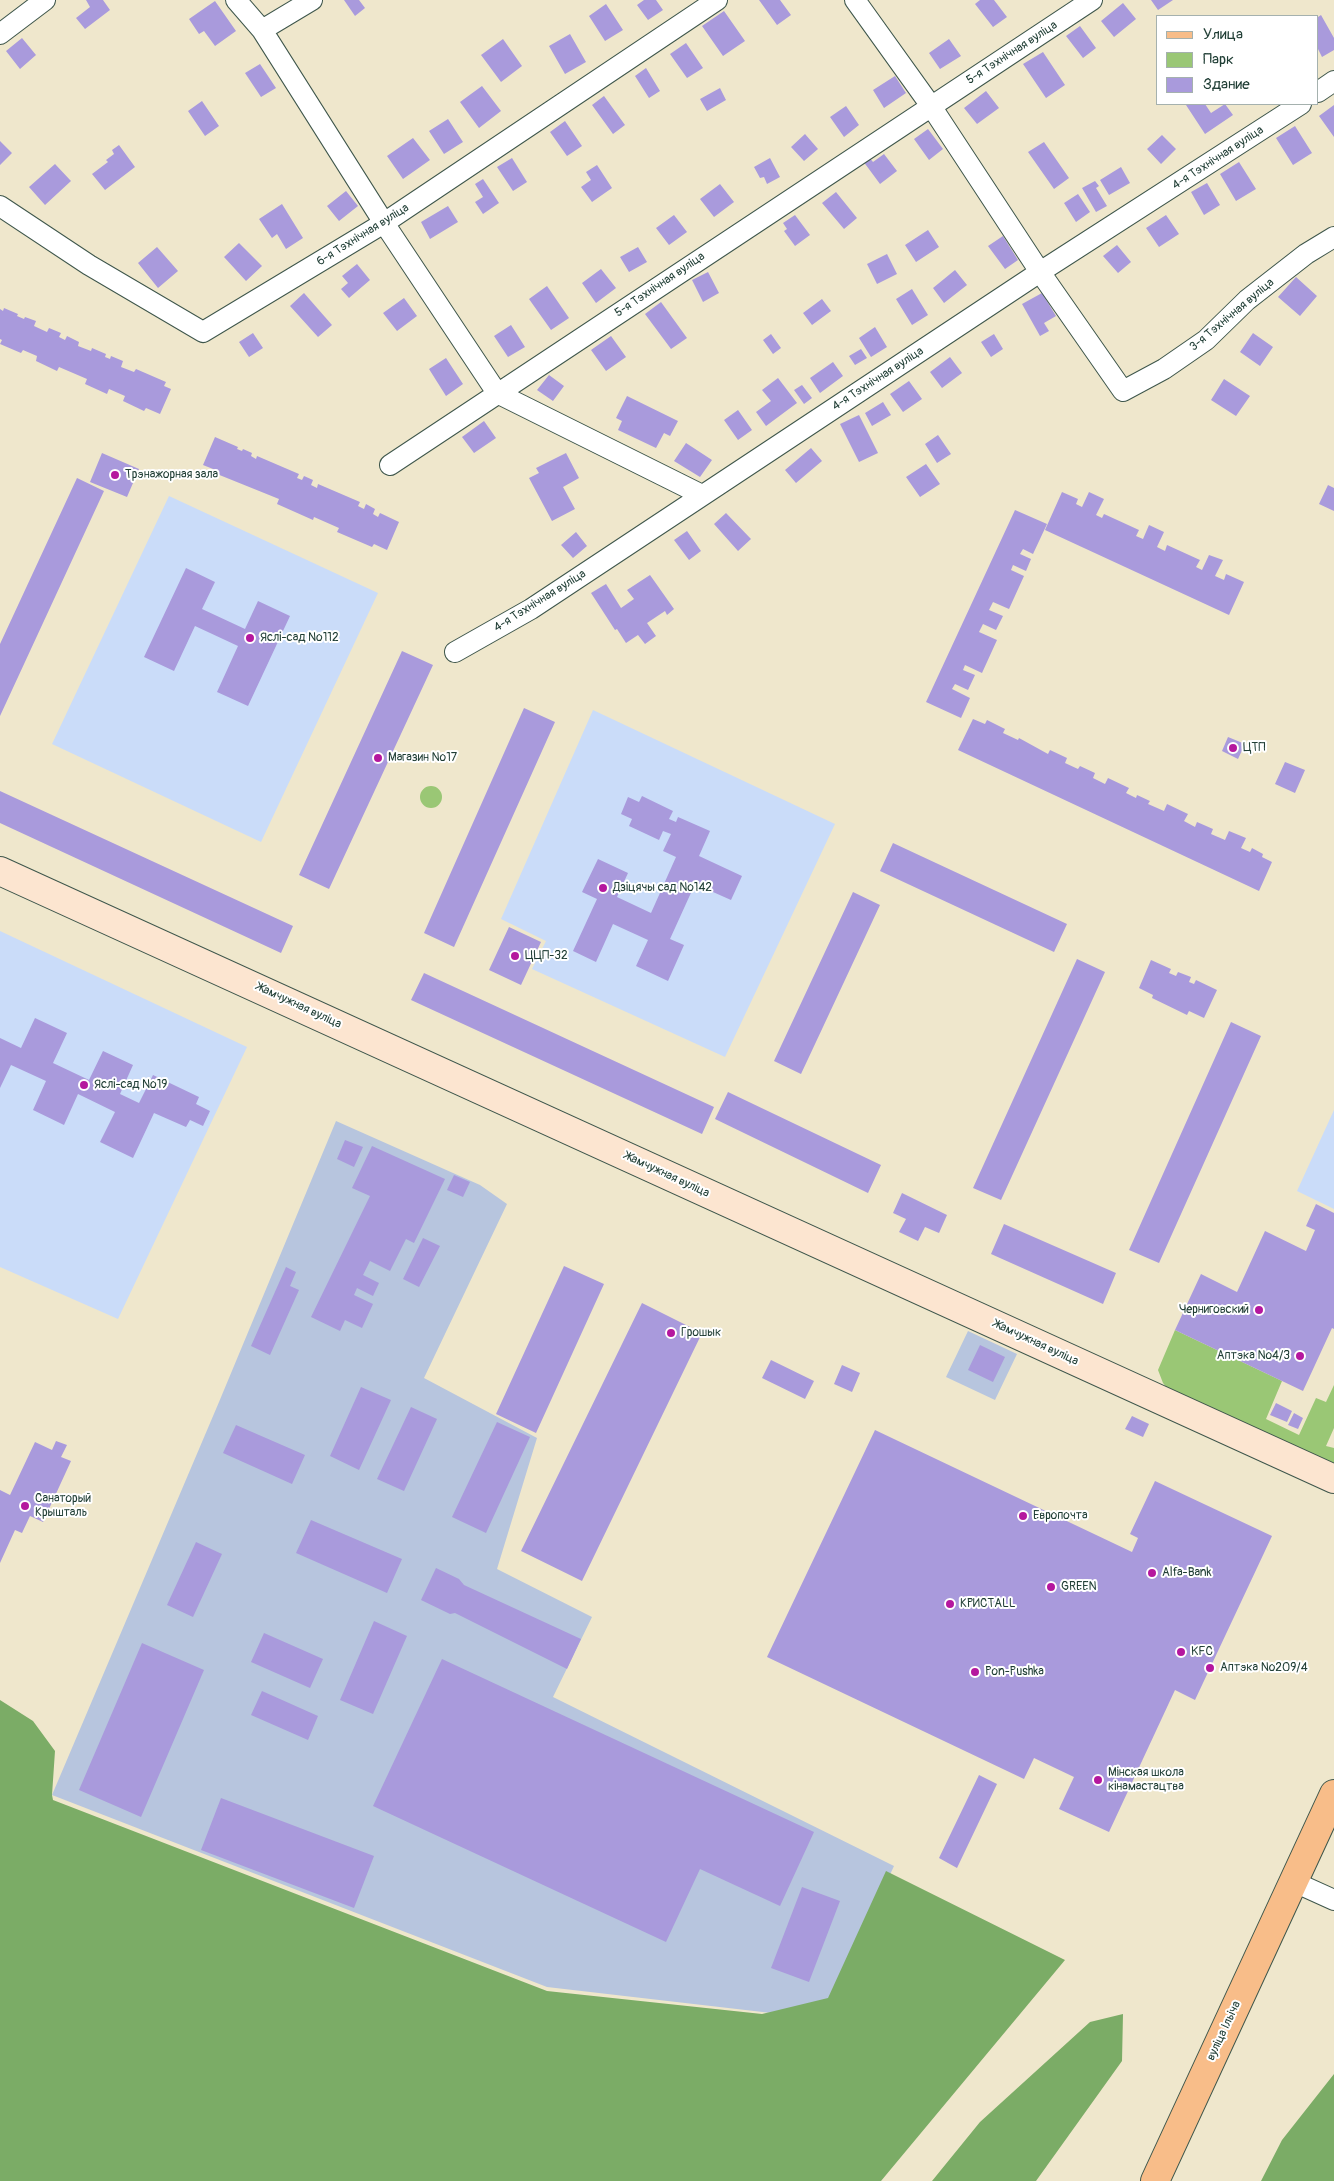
<!DOCTYPE html>
<meta charset="utf-8">
<style>
body{margin:0}
#map{position:relative;width:1334px;height:2181px;overflow:hidden;background:#efe7cc;font-family:Pangolin,sans-serif}
canvas{display:block}
.legend{position:absolute;left:1156px;top:15px;width:162px;height:90px;box-sizing:border-box;background:#fff;border:1px solid #a5b1ae;margin:0;padding:6px 9px;list-style:none;font-size:15px;color:#1f3d34}
.legend li{display:flex;align-items:center;gap:10px;height:25px}
.legend b{width:25px;border:1px solid #a5b1ae}
</style>
<div id="map">
<canvas width="1334" height="2181"></canvas>
<ul class="legend">
<li><b style="height:6px;background:#f8bd89"></b>Улица</li>
<li><b style="height:14px;background:#9ac775"></b>Парк</li>
<li><b style="height:14px;background:#a99adc"></b>Здание</li>
</ul>
</div>
<script>
const context = document.querySelector('canvas').getContext('2d');
context.lineJoin = 'round';
function fillPath(path, color) { context.fillStyle = color; context.fill(path, 'evenodd'); }
const shape = rows => new Path2D(rows.map(r => 'M' + r).join(''));
function stroke(path, color, width, dash) { context.strokeStyle = color; context.lineWidth = width; context.lineCap = dash ? 'butt' : 'round'; context.setLineDash(dash || []); context.stroke(path); }
function label(font, color, halo, rows, align = 'center') {
  context.font = font + ' Pangolin,sans-serif'; context.lineWidth = 4; context.setLineDash([]); context.textBaseline = 'middle'; context.strokeStyle = halo; context.fillStyle = color; for (const [text, x, y, turn = 0] of rows) {
    context.save(); context.translate(x, y); context.rotate((+turn || 0) * Math.PI / 180); context.textAlign = isNaN(turn) ? turn : align; if (halo) context.strokeText(text, 0, 0); context.fillText(text, 0, 0); context.restore();
  }
}
const built = shape([
 [169,496,378,593,261,842,52,744],
 [593,710,835,824,725,1057,532,969,546,941,501,919],
 [0,931,247,1047,118,1319,0,1267],
 [1334,1110,1334,1209,1297,1191]
]);
const industrial = shape([
 [336,1121,480,1185,507,1204,424,1378,537,1438,497,1569,592,1617,553,1697,894,1866,823,2019,547,1987,52,1795,219,1402],
 [968,1331,1017,1354,995,1400,946,1377]
]);
const green = shape([
 '420 797a11 11 0 1 1 22 0a11 11 0 1 1-22 0Z',
 [1175,1330,1282,1381,1266,1419,1299,1435,1316,1398,1326,1402,1334,1385,1334,1428,1326,1446,1334,1448,1334,1465,1167,1388,1163,1383,1158,1370]
]);
const forest = shape([
 [0,1700,33,1721,55,1751,52,1795,53,1800,547,1991,762,2014,828,1998,886,1871,1065,1960,881,2181,0,2181],
 [1123,2014,1122,2061,1036,2181,932,2181,980,2122,1090,2022],
 [1334,2074,1334,2181,1261,2181,1282,2140]
]);
const building = shape([
 [86,0,103,0,110,10,85,29,76,18,90,7],
 [344,0,359,0,365,8,355,16],
 [644,0,656,0,663,10,648,20,637,5],
 [759,0,780,0,791,15,777,25],
 [980,0,994,0,1007,17,993,27,975,4],
 [1151,0,1173,0,1158,10],
 [215,1,236,31,215,46,204,31,199,34,189,19],
 [1123,3,1136,19,1114,37,1101,21],
 [606,4,623,30,605,41,589,16],
 [724,11,745,41,723,56,702,26],
 [1321,15,1334,38,1334,50,1322,57,1318,49,1318,17],
 [1080,26,1096,48,1083,58,1066,36],
 [570,34,586,62,565,74,549,46],
 [22,38,36,55,20,69,6,51],
 [503,39,522,66,501,82,481,55],
 [949,39,961,56,940,69,929,53],
 [686,43,703,68,687,78,670,54],
 [1043,52,1065,85,1046,98,1023,64],
 [260,64,276,88,261,97,245,73],
 [646,68,660,91,649,98,635,76],
 [895,76,906,93,884,108,873,90],
 [482,86,501,111,479,128,460,102],
 [720,88,726,100,707,111,700,99],
 [986,91,999,108,977,124,964,108],
 [604,96,625,125,613,134,592,105],
 [202,101,219,126,205,136,188,111],
 [1189,104,1205,104,1211,113,1225,104,1233,115,1205,134,1186,105],
 [1334,105,1334,137,1319,116],
 [846,106,859,125,844,137,830,117],
 [448,119,463,142,444,154,429,131],
 [565,121,582,146,567,156,550,132],
 [1295,126,1312,153,1293,165,1276,138],
 [928,129,943,149,929,160,914,139],
 [805,134,818,149,804,161,791,147],
 [1162,135,1176,149,1161,164,1147,149],
 [413,138,430,160,403,179,387,156],
 [0,141,12,153,0,165],
 [1044,142,1069,178,1054,189,1028,152],
 [119,145,135,167,105,190,92,174,108,162,106,160,114,154,112,150],
 [884,154,897,171,880,184,863,161,869,157,873,162],
 [512,158,527,182,513,191,497,167],
 [770,158,780,177,767,184,764,177,760,178,754,167],
 [1239,162,1256,189,1236,201,1220,174],
 [55,164,71,181,45,205,29,187],
 [597,165,612,188,592,202,581,187,591,180,586,172],
 [1121,167,1130,183,1109,195,1100,180],
 [483,179,499,203,483,214,475,202,483,197,475,184],
 [1095,181,1099,186,1096,188,1107,206,1096,212,1082,188],
 [1207,183,1220,205,1204,215,1191,192],
 [720,184,734,202,714,217,700,199],
 [346,191,358,206,339,221,327,206],
 [836,192,857,218,844,229,822,203],
 [1078,194,1090,212,1076,222,1064,203],
 [282,204,303,238,286,249,277,234,272,238,259,219],
 [448,206,458,222,430,239,421,222],
 [674,215,687,232,669,245,656,228],
 [795,215,810,235,795,246,784,231,787,229,783,223],
 [1166,215,1179,234,1159,247,1146,228],
 [928,230,939,247,916,262,905,245],
 [1003,236,1018,260,1005,269,988,246],
 [239,243,262,266,246,281,224,257],
 [1117,245,1131,262,1118,273,1103,256],
 [157,247,178,271,158,288,138,263],
 [638,247,647,262,629,272,620,257],
 [887,254,897,274,877,284,867,264],
 [357,264,370,280,349,298,341,289,348,283,342,276],
 [601,269,616,288,596,303,582,283],
 [955,270,967,285,944,303,933,288],
 [708,272,719,293,703,302,692,280],
 [1296,277,1317,296,1300,316,1278,297],
 [547,286,569,318,551,330,529,299],
 [912,289,928,315,912,325,896,299],
 [304,293,332,325,318,337,290,306],
 [1042,293,1056,316,1044,323,1049,331,1040,336,1022,304],
 [404,298,417,316,397,331,383,313],
 [822,299,831,311,812,325,803,313],
 [661,302,687,338,671,349,645,314],
 [4,308,18,314,17,316,24,319,25,317,36,321,34,326,47,332,49,328,61,333,59,337,65,340,67,336,79,342,78,346,91,351,92,348,106,354,105,357,110,359,111,356,123,361,121,367,134,372,136,369,166,382,164,386,171,389,160,414,146,408,144,411,123,401,125,396,109,389,107,394,85,384,87,379,59,367,57,371,36,361,37,356,23,350,21,353,0,344,2,340,0,339,0,309,3,311],
 [511,325,525,347,508,357,494,336],
 [875,327,887,347,871,357,859,338],
 [253,333,263,348,249,357,239,342],
 [1253,333,1273,347,1260,366,1240,352],
 [771,334,781,348,773,354,763,340],
 [994,334,1003,349,991,357,981,342],
 [611,336,626,357,606,371,591,350],
 [861,349,867,358,855,365,849,356],
 [950,357,962,373,942,388,930,372],
 [446,358,463,384,446,396,429,369],
 [833,362,843,376,820,393,810,378],
 [549,375,564,386,553,401,537,390],
 [778,378,797,403,766,426,756,412,771,401,762,390],
 [1224,379,1250,396,1236,416,1211,400],
 [909,381,922,399,903,412,890,394],
 [802,385,812,398,804,404,794,390],
 [627,396,678,421,670,436,664,433,656,448,618,430,622,421,616,418],
 [883,402,891,415,872,426,865,413],
 [738,410,752,430,738,440,724,420],
 [859,415,878,453,859,462,840,424],
 [484,421,496,438,474,453,462,437],
 [938,435,951,454,937,463,925,444],
 [215,437,238,447,237,449,242,451,243,449,252,453,251,456,256,459,257,456,299,474,297,478,302,480,304,476,313,480,311,485,317,488,318,484,360,502,358,506,364,509,366,504,375,509,373,514,378,517,380,513,399,522,387,550,374,544,372,547,337,532,339,528,314,517,313,520,277,504,279,499,217,474,218,471,203,465],
 [686,443,712,460,700,477,674,461],
 [811,448,822,461,796,483,785,470],
 [102,453,139,469,127,497,90,482],
 [566,453,579,478,563,487,575,509,552,521,529,478,539,473,536,468],
 [926,464,940,484,920,497,906,477],
 [77,478,104,491,0,716,0,644],
 [1328,485,1334,488,1334,511,1319,504],
 [1062,492,1078,499,1076,504,1082,507,1089,492,1104,499,1096,515,1102,518,1104,514,1139,530,1136,536,1143,539,1149,525,1164,532,1157,547,1165,551,1167,545,1200,560,1196,567,1202,570,1209,555,1223,560,1215,576,1224,580,1226,574,1244,582,1229,615,1045,530],
 [1015,510,1047,524,1033,554,1023,549,1020,554,1031,559,1026,571,1013,565,1011,570,1024,576,1009,609,993,602,989,610,1003,616,996,630,983,624,979,632,997,640,982,673,965,665,963,670,975,675,968,690,955,684,952,689,970,698,961,718,926,702],
 [726,513,751,539,738,551,714,524],
 [687,531,701,551,689,560,674,540],
 [576,532,587,546,573,558,561,545],
 [186,568,215,582,202,609,245,629,258,601,290,616,248,706,217,692,238,646,195,626,174,671,144,657],
 [650,575,674,609,667,615,665,611,647,623,656,636,645,644,638,635,626,643,617,629,615,630,591,593,606,584,621,608,634,599,627,590],
 [402,651,433,665,329,889,299,875],
 [524,708,555,722,454,947,424,933],
 [973,719,985,724,987,720,1005,729,1003,733,1018,740,1019,738,1048,754,1050,750,1067,758,1065,763,1078,769,1080,766,1095,773,1093,778,1105,784,1108,778,1129,788,1126,793,1136,798,1137,795,1150,801,1148,804,1164,811,1167,804,1188,814,1184,821,1195,827,1197,822,1213,829,1211,834,1225,840,1229,831,1246,838,1241,848,1250,852,1252,848,1263,854,1262,857,1272,862,1259,891,958,750],
 [1228,737,1245,744,1238,759,1222,751],
 [1285,762,1305,770,1295,793,1275,784],
 [0,791,293,926,281,953,0,823],
 [642,796,673,811,669,819,676,822,678,817,710,831,699,856,742,876,731,900,695,884,670,939,684,945,668,981,636,966,648,940,613,924,596,962,573,951,597,899,582,892,598,859,628,873,617,897,651,913,676,857,663,851,671,834,663,831,659,840,629,826,632,819,621,814,628,797,639,802],
 [893,843,1067,924,1054,952,880,871],
 [853,892,880,905,801,1074,774,1061],
 [509,927,541,942,521,985,489,970],
 [1077,959,1105,972,1001,1200,973,1188],
 [1151,960,1171,969,1169,973,1176,976,1178,972,1191,977,1189,982,1194,984,1196,980,1217,990,1204,1018,1189,1011,1187,1015,1152,998,1153,995,1139,988],
 [424,973,714,1107,702,1134,411,1000],
 [35,1018,67,1033,53,1063,89,1080,103,1051,133,1065,120,1094,139,1103,153,1075,199,1097,196,1104,210,1111,203,1126,190,1120,186,1127,154,1113,133,1158,100,1142,115,1112,78,1094,64,1125,33,1110,46,1081,11,1065,0,1088,0,1038,21,1048],
 [1231,1022,1261,1036,1159,1263,1129,1250],
 [728,1092,881,1165,868,1193,715,1119],
 [345,1140,363,1147,354,1167,337,1159],
 [372,1146,445,1179,414,1243,406,1239,390,1271,370,1261,363,1275,379,1283,373,1296,357,1288,354,1295,373,1304,362,1328,345,1320,340,1331,311,1317,370,1196,352,1188],
 [454,1175,470,1182,463,1197,447,1190],
 [902,1193,947,1215,939,1233,925,1227,918,1241,899,1232,906,1219,893,1213],
 [1316,1204,1334,1213,1334,1329,1332,1328,1303,1391,1175,1330,1201,1274,1237,1292,1265,1231,1306,1251,1315,1230,1306,1226],
 [1004,1224,1116,1273,1103,1304,991,1254],
 [423,1238,440,1246,419,1287,403,1279],
 [564,1266,604,1284,536,1433,496,1414],
 [286,1267,296,1272,290,1286,299,1290,270,1355,251,1346],
 [642,1303,702,1333,582,1581,521,1551],
 [980,1345,1005,1357,993,1382,968,1370],
 [771,1360,814,1381,805,1399,762,1378],
 [842,1365,860,1373,852,1392,834,1384],
 [361,1387,391,1400,359,1470,330,1456],
 [1276,1403,1292,1411,1287,1422,1270,1415],
 [411,1407,437,1419,404,1491,377,1479],
 [1294,1413,1303,1418,1298,1429,1288,1425],
 [1132,1416,1149,1424,1143,1437,1125,1429],
 [497,1422,530,1437,486,1533,452,1517],
 [236,1425,305,1455,292,1484,223,1453],
 [875,1430,1132,1552,1138,1538,1130,1534,1155,1481,1272,1536,1195,1700,1175,1690,1109,1832,1059,1809,1074,1777,1034,1758,1024,1779,767,1657],
 [56,1441,67,1445,61,1457,71,1461,43,1522,30,1516,22,1533,15,1530,0,1563,0,1490,10,1495,35,1442,52,1450],
 [311,1520,402,1559,387,1593,296,1553],
 [196,1542,222,1554,193,1617,167,1605],
 [436,1568,459,1579,464,1585,581,1639,567,1669,455,1613,450,1614,421,1600],
 [374,1621,407,1636,373,1714,340,1700],
 [264,1633,323,1659,310,1688,251,1662],
 [142,1643,204,1670,141,1817,79,1790],
 [442,1659,814,1832,780,1906,700,1869,666,1942,373,1806],
 [262,1691,318,1716,308,1740,251,1715],
 [979,1775,997,1784,957,1868,939,1858],
 [221,1798,374,1856,354,1908,201,1850],
 [802,1887,840,1901,809,1982,771,1968]
]);
const minor = shape([
 [236,0,262,30,384,223,497,393,702,495],
 [855,0,931,106,1040,272,1123,391,1164,369,1206,340,1247,300,1306,254,1334,237],
 [262,30,312,0],
 [0,34,45,0],
 [1318,92,1334,81],
 [0,206,89,265,203,332,384,223,717,0],
 [390,465,1092,0],
 [455,652,531,609,1040,272,1301,104],
 [1292,1881,1334,1900]
]);
const secondary = shape([
 [0,871,1334,1479]
]);
const primary = shape([
 [1155,2181,1334,1794]
]);
const markers = [
 [115,475,5,"#b5179e"],
 [250,638,5,"#b5179e"],
 [1233,748,5,"#b5179e"],
 [378,758,5,"#b5179e"],
 [603,888,5,"#b5179e"],
 [515,956,5,"#b5179e"],
 [84,1085,5,"#b5179e"],
 [1259,1310,5,"#b5179e"],
 [671,1333,5,"#b5179e"],
 [1300,1356,5,"#b5179e"],
 [25,1506,5,"#b5179e"],
 [1023,1516,5,"#b5179e"],
 [1152,1573,5,"#b5179e"],
 [1051,1587,5,"#b5179e"],
 [950,1604,5,"#b5179e"],
 [1181,1652,5,"#b5179e"],
 [1210,1668,5,"#b5179e"],
 [975,1672,5,"#b5179e"],
 [1098,1780,5,"#b5179e"]
];
const streetNames = [
 ["5-я Тэхнічная вуліца",1012,53,-33],
 ["4-я Тэхнічная вуліца",1218,158,-33],
 ["6-я Тэхнічная вуліца",363,235,-32],
 ["5-я Тэхнічная вуліца",660,285,-34],
 ["3-я Тэхнічная вуліца",1232,315,-40],
 ["4-я Тэхнічная вуліца",878,379,-33],
 ["4-я Тэхнічная вуліца",540,601,-32],
 ["Жамчужная вуліца",299,1006,25],
 ["Жамчужная вуліца",667,1175,25],
 ["Жамчужная вуліца",1036,1343,25],
 ["вуліца Ільіча",1224,2031,-65]
];
const poiNames = [
 ["Трэнажорная зала",125,475],
 ["Яслі-сад №112",260,638],
 ["ЦТП",1243,748],
 ["Магазин №17",388,758],
 ["Дзіцячы сад №142",613,888],
 ["ЦЦП-32",525,956],
 ["Яслі-сад №19",94,1085],
 ["Черниговский",1249,1310,"right"],
 ["Грошык",681,1333],
 ["Аптэка №4/3",1290,1356,"right"],
 ["Санаторый",35,1499],
 ["Крышталь",35,1513],
 ["Европочта",1033,1516],
 ["Alfa-Bank",1162,1573],
 ["GREEN",1061,1587],
 ["КРИСТАLL",960,1604],
 ["KFC",1191,1652],
 ["Аптэка №209/4",1220,1668],
 ["Pon-Pushka",985,1672],
 ["Мінская школа",1108,1773],
 ["кінамастацтва",1108,1787]
];
fillPath(built, '#cadcf9');
fillPath(industrial, '#b7c5de');
fillPath(green, '#9ac775');
fillPath(forest, '#7bac66');
fillPath(building, '#a99adc');
stroke(minor, '#3e564b', 22);
stroke(secondary, '#3e564b', 30);
stroke(primary, '#3e564b', 30);
stroke(minor, '#fff', 20);
stroke(secondary, '#fce5d0', 28);
stroke(primary, '#f8bd89', 28);
for (const [x, y, r, color] of markers) { const dot = new Path2D(); dot.arc(x, y, r, 0, 2 * Math.PI); context.fillStyle = color; context.fill(dot); stroke(dot, '#fff', 2); }
label('12px', '#1f3d34', '#fff', streetNames);
label('12px', '#1f3d34', '#fff', poiNames, 'left');
</script>
